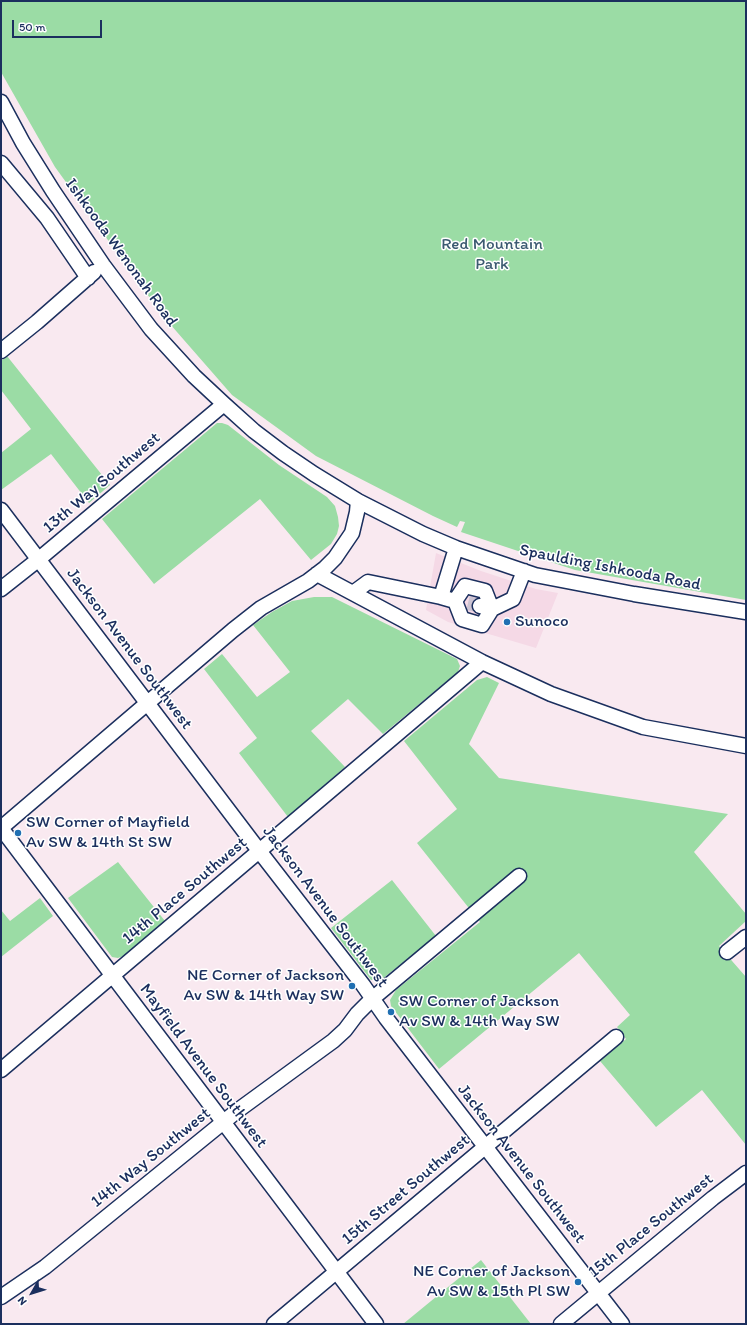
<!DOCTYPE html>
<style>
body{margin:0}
#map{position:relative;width:747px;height:1325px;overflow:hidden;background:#f9e9f0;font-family:Itim,sans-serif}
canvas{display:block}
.frame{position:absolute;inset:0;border:2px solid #1b2f5e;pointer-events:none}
.north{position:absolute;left:12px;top:1273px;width:40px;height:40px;-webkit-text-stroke:3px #fff;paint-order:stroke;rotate:231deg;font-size:11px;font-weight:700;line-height:16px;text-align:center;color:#1b2f5e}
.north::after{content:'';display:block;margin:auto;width:14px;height:18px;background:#1b2f5e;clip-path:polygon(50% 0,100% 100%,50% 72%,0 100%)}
.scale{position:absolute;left:12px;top:20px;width:90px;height:18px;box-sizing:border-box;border:2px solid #1b2f5e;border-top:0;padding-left:5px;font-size:12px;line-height:14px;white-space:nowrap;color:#1b2f5e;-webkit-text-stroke:3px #fff;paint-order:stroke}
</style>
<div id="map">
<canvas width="747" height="1325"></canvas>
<div class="frame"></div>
<div class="north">N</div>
<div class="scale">50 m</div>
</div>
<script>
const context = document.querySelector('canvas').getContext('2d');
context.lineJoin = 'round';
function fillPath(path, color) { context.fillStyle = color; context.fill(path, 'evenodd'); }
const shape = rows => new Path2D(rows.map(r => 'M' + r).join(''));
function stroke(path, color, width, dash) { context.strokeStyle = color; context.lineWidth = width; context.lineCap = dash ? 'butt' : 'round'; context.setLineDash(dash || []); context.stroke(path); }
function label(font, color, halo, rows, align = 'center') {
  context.font = font + ' Itim,sans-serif'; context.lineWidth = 3; context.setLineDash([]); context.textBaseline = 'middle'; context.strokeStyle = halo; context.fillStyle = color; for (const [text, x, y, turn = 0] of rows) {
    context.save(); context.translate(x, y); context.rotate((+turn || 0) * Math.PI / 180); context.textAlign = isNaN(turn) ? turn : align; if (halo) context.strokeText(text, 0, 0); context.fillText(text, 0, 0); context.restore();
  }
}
const built = shape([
 [436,553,481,571,536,589,558,593,536,648,448,622,426,610]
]);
const green = shape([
 [1,1,746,1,746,600,575,570,461,532,465,522,460,521,457,527,433,516,316,456,232,395,163,316,55,167,1,72],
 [7,356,110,485,89,503,51,454,1,490,1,453,31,429,1,390,1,361],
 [217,423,222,423,228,425,279,465,327,497,335,506,338,517,339,526,337,534,331,544,311,560,260,499,154,584,102,519],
 [314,597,332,597,457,659,460,666,458,672,383,734,348,699,311,731,345,767,288,817,239,753,257,738,204,669,222,654,257,697,290,672,253,625,272,612,292,601],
 [487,677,499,683,469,744,499,778,728,814,694,852,746,914,746,921,719,946,746,977,746,1145,702,1090,656,1127,600,1061,626,1039,617,1027,630,1015,579,953,439,1069,391,1006,390,1000,396,990,480,922,417,843,457,809,404,741,477,680],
 [118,862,165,921,126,955,118,958,112,957,68,898],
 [392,880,436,936,381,980,371,980,331,928],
 [40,898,53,916,1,957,1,910,10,921],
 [481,1260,531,1324,403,1324]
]);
const minorTunnel = shape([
 [468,603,480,606]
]);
const minor = shape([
 [1,102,23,143,53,191,103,265,151,329,194,376,224,404,254,431,283,453,314,474,358,501,423,534,456,548,535,575,634,594,746,612],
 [1,163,47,218,88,278],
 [1,351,37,322,94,272],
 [1,510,260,852,363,985,386,1018,622,1324],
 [456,548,441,597,455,601,465,586,485,591,492,609,513,599,524,571],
 [317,574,482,662,551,694,643,727,746,746],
 [1,589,39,559,224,404],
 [353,593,368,582,441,597],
 [455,601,462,619,482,625,492,609,480,606],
 [1,828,376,1324],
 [1,828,233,630,261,608,308,581,325,568,335,558,352,533,357,512,358,501],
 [727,952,746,937],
 [1,1070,482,662],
 [1,1297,45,1267,237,1111,333,1041,345,1030,357,1014,372,999,519,876],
 [274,1324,616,1037],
 [561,1324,713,1198,746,1173]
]);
const markers = [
 [507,622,4,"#1f6fb2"],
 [18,833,4,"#1f6fb2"],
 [352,986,4,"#1f6fb2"],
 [391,1012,4,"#1f6fb2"],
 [578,1282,4,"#1f6fb2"]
];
const parkNames = [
 ["Red Mountain",492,245],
 ["Park",492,265]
];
const streetNames = [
 ["Ishkooda Wenonah Road",121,253,54],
 ["13th Way Southwest",102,483,-40],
 ["Spaulding Ishkooda Road",610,568,11],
 ["Jackson Avenue Southwest",129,649,53],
 ["14th Place Southwest",185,891,-40],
 ["Jackson Avenue Southwest",325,907,53],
 ["Mayfield Avenue Southwest",203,1066,53],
 ["14th Way Southwest",151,1158,-39],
 ["Jackson Avenue Southwest",521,1164,52],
 ["15th Street Southwest",406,1190,-40],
 ["15th Place Southwest",651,1226,-39]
];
const poiNames = [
 ["Sunoco",515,622],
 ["SW Corner of Mayfield",26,823],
 ["Av SW & 14th St SW",26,843],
 ["NE Corner of Jackson",344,976,"right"],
 ["Av SW & 14th Way SW",344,996,"right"],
 ["SW Corner of Jackson",399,1002],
 ["Av SW & 14th Way SW",399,1022],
 ["NE Corner of Jackson",570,1272,"right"],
 ["Av SW & 15th Pl SW",570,1292,"right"]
];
fillPath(built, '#f5d9e6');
fillPath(green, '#9bdca5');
stroke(minorTunnel, '#cdc4d3', 14, [14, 7]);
stroke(minor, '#1b2f5e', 17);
stroke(minor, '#fff', 14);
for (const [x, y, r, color] of markers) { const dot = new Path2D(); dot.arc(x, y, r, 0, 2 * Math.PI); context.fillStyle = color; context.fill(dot); stroke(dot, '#fff', 1.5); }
label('17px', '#3b5a70', '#fff', parkNames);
label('17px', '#1b2f5e', '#fff', streetNames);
label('17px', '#1b2f5e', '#fff', poiNames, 'left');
</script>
